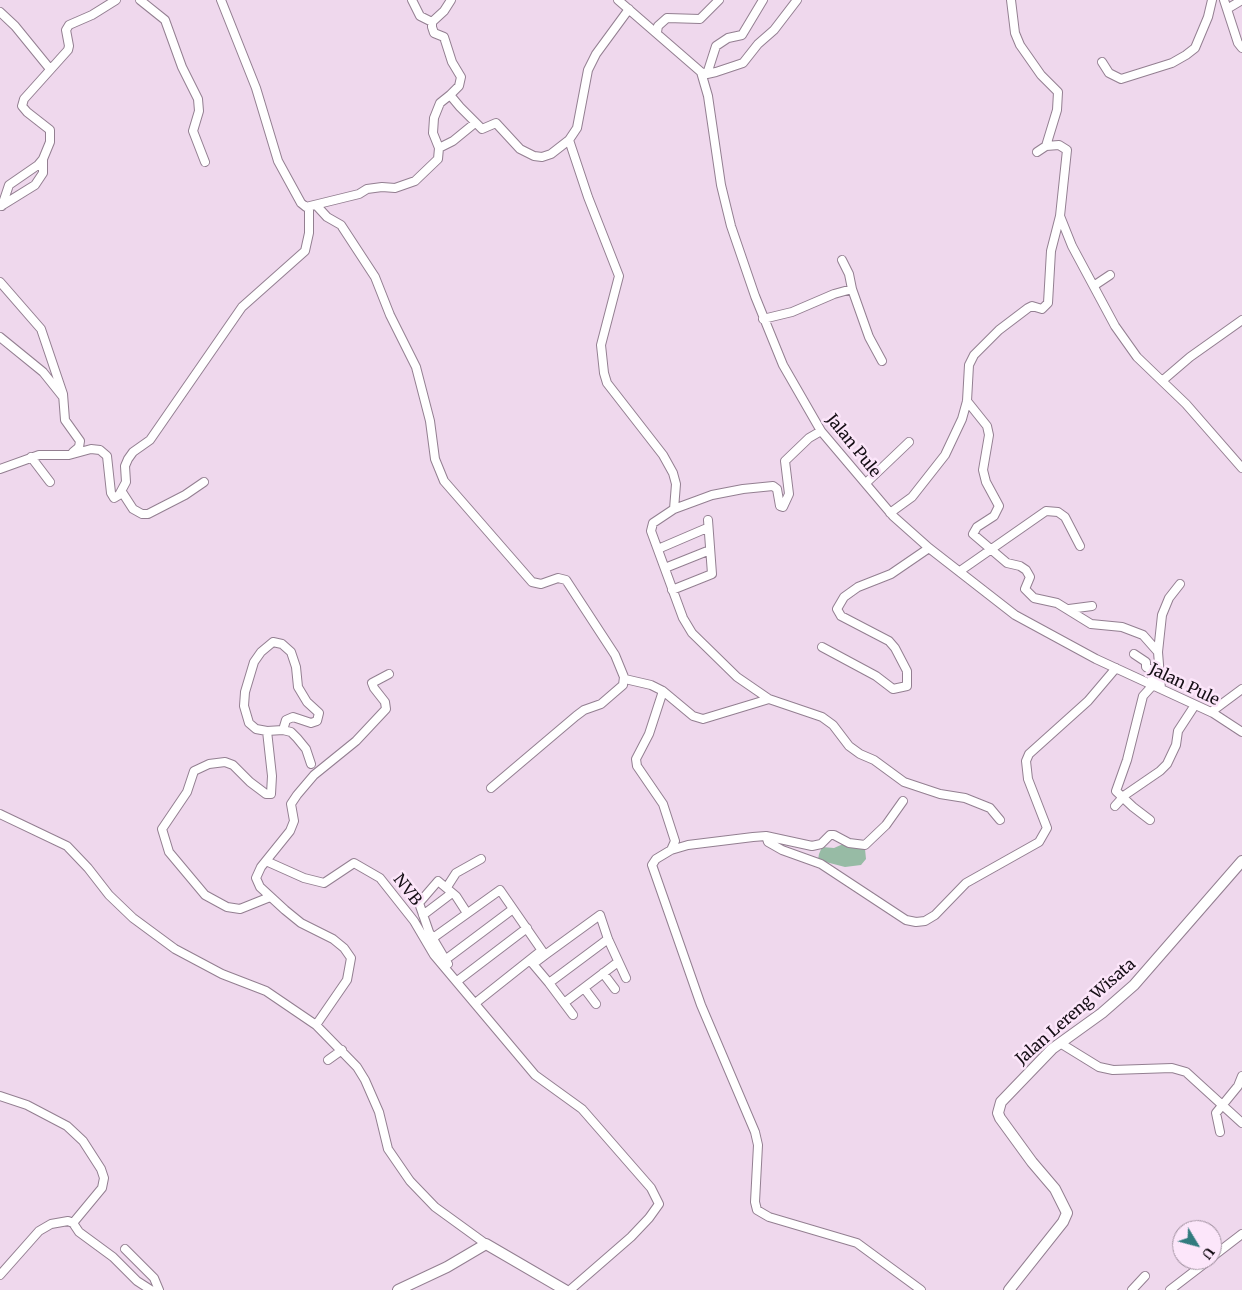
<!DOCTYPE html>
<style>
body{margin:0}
#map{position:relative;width:1242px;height:1290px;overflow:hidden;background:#efd8ed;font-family:Merriweather,serif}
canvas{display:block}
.north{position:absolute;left:1172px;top:1220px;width:50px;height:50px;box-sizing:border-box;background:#fce6fa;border:1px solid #9f8f9e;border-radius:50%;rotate:127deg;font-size:14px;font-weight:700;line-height:20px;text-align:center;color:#140d14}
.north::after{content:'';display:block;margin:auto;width:18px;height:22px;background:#317b7e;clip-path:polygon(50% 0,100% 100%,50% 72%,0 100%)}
</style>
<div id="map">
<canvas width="1242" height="1290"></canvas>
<div class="north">U</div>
</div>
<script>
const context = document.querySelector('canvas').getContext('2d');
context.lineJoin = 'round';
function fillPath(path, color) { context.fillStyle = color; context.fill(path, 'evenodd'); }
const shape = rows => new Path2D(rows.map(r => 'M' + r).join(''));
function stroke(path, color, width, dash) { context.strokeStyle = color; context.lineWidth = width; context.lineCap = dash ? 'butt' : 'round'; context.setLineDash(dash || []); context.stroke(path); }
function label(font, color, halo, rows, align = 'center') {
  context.font = font + ' Merriweather,serif'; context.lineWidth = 5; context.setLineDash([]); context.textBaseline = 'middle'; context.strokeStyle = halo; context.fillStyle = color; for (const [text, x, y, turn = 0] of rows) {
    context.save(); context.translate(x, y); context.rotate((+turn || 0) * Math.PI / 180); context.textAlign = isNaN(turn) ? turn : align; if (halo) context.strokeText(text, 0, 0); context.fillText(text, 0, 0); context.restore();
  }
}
const green = shape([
 [850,841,865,849,866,859,861,865,845,867,818,860,819,854,822,847,834,848]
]);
const minor = shape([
 [140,0,165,20,182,67,198,99,199,111,193,131,205,162],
 [221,0,256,88,278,161,301,203,306,207,359,194,367,189,382,187,395,188,415,181,438,159,439,148,433,133,434,118,440,103,450,95],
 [412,0,420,16,432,22],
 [451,0,444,11,432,22,432,27,434,33,444,37,452,62,461,77,459,86,450,95,460,107,482,129,496,123,520,149,534,156,542,157,551,154,569,140],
 [618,0,701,72,708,96,721,185,731,226,755,296,783,365,821,431,893,516,929,548,1015,615,1096,659,1213,713,1242,732],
 [1011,0,1015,33,1020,45,1041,75,1058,92,1057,110,1046,146],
 [1224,0,1238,43,1242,48],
 [629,9,596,54,588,70,577,128,569,140,588,197,619,276,601,345,604,373,607,383,663,455,673,473,676,484,674,509],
 [1227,9,1242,0],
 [0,12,15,26,50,69],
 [657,32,658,26,667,18,700,19,719,0],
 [1102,62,1109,73,1121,79,1172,63,1186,55,1195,48,1208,17,1212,0],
 [701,72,707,74,716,72,743,63,758,44,774,30,797,0],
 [707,74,716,46,728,38,742,35,763,0],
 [439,148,453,141,475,123],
 [1037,152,1046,146,1059,145,1067,150,1060,216,1072,246,1115,326,1137,357,1186,404,1242,468],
 [316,205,327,217,341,225,375,277,390,315,416,367,430,421,435,459,444,481,532,582,541,584,558,578,566,580,615,655,624,677,623,685,601,704,584,710,576,716,491,788],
 [1,206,35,185,43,173,43,159],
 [2,206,9,185,38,165,43,159,50,142,50,130,27,112,22,106,24,99,68,50,69,46,66,30,69,25,92,15,116,0],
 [842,260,849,274,852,289],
 [0,282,41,329,63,394,65,420,80,441,79,447,73,452],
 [1095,285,1110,275],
 [763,319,792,312,834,294,852,289,869,337,882,361],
 [0,337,43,372,63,397],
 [1162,381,1190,357,1242,320],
 [967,401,987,426,989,435,983,470,986,482,999,506,994,516,977,527,973,534,1007,563,1020,566,1026,570,1030,577,1025,589,1034,598,1057,603,1091,624,1122,627,1143,635,1158,652,1161,689],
 [821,431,809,438,785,461,789,494,783,507,780,506,777,489,773,486,743,489,712,495,674,509,653,523,651,531,683,618,692,633,737,677,769,699,822,717,833,725,849,746,860,754,874,760,904,782,940,794,965,798,990,808,1000,820],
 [31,457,50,482],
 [0,469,39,455,69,455,91,449,100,450,107,456,111,493,114,498,119,495,126,482,125,466,128,459,133,452,150,440,242,307,305,251,309,233,309,208],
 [866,483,909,442],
 [122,492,133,509,142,514,148,514,185,495,204,482],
 [890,513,912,497,945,455,962,419,967,401,969,365,974,355,999,330,1028,308,1032,306,1042,309,1048,303,1051,251,1060,216],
 [658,549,707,528],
 [665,568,710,550],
 [960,571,1046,511,1058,512,1065,517,1080,546],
 [672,590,712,574,708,520],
 [1069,609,1092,606],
 [822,647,876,676,893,689,907,686,907,671,895,648,889,641,841,616,837,609,844,597,858,587,891,574,929,548],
 [1158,652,1162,615,1169,598,1180,584],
 [1134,654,1146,662,1146,667,1151,670,1153,685,1143,696,1127,760,1116,791,1133,807,1150,820],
 [625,679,651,685,663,691,649,734,636,759,637,766,663,804,675,841,671,850],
 [663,691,693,716,703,719,769,699],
 [1211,712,1242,689],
 [283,730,291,732,297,738,306,749,311,764],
 [267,731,283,730,286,720,293,717,311,723,317,721,319,713,307,702,298,687,296,667,291,652,282,644,273,642,261,652,254,662,245,692,244,706,249,723,256,729,267,731,272,776,271,794,266,794,250,782,233,765,225,762,209,764,194,771,187,792,162,829,169,852,205,895,227,907,240,909,270,897],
 [903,801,886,825,865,845,849,843,834,835,830,835,821,844,812,846,766,836,753,837,688,845,671,850,656,859,652,865,701,1005,755,1132,758,1145,755,1202,757,1210,769,1217,857,1243,921,1290],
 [1115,806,1125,795,1160,771,1167,764,1176,745,1178,731,1195,705],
 [0,814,67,846,88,868,109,895,133,918,175,949,222,974,266,991,316,1025,357,1067,365,1080,379,1112,388,1149,410,1181,435,1207,486,1244],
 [766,836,768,842,782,850,821,864,906,920,916,922,925,921,935,915,966,883,1039,842,1047,828,1028,779,1026,761,1029,754,1088,701,1116,668],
 [266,861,304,878,324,883,354,863,380,878,414,921,434,955,535,1075,582,1109,651,1188,659,1204,649,1218,631,1237,570,1290],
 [447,887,456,873,481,859],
 [423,915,452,893],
 [433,938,500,890,545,955,533,964,530,960],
 [545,955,600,915,608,939,626,978],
 [445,960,513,909],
 [448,964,429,932,419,903,438,881,456,896,467,913],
 [533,964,549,983,608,939],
 [603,973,615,989],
 [460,979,527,928],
 [549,983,573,1015],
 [584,988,596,1004],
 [478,1001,541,951],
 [564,1003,618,962],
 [316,1025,347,980,351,958,344,948,333,939,301,923,285,910,260,887,256,878,261,867,290,831,294,821,291,804,297,795,314,775,356,741,386,709,385,702,374,688,372,683,389,674],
 [1060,1043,1099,1067,1113,1070,1172,1068,1186,1072,1242,1123],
 [328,1060,342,1050],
 [0,1096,27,1105,67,1126,83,1141,101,1169,104,1178,102,1188,73,1223],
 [1220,1132,1216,1113,1238,1086,1242,1076],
 [125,1249,154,1278,159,1290],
 [1212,1257,1242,1234],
 [0,1275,39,1231,51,1224,68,1221,73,1223,79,1232,113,1257,137,1281,151,1290],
 [1132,1290,1145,1276],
 [1170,1290,1209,1260]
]);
const major = shape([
 [398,1290,447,1267,486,1244,565,1290],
 [1009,1290,1063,1222,1067,1213,1055,1189,1032,1162,1000,1118,998,1113,1001,1102,1052,1049,1102,1013,1134,985,1242,861]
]);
const streetNames = [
 ["Jalan Pule",853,446,51],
 ["Jalan Pule",1184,685,26],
 ["NVB",407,890,52],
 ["Jalan Lereng Wisata",1076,1012,-41]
];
fillPath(green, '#97bba5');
stroke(minor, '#937f91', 10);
stroke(major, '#937f91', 12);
stroke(minor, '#fff', 8);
stroke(major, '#fff', 10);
label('16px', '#140d14', '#fce6fa', streetNames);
</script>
